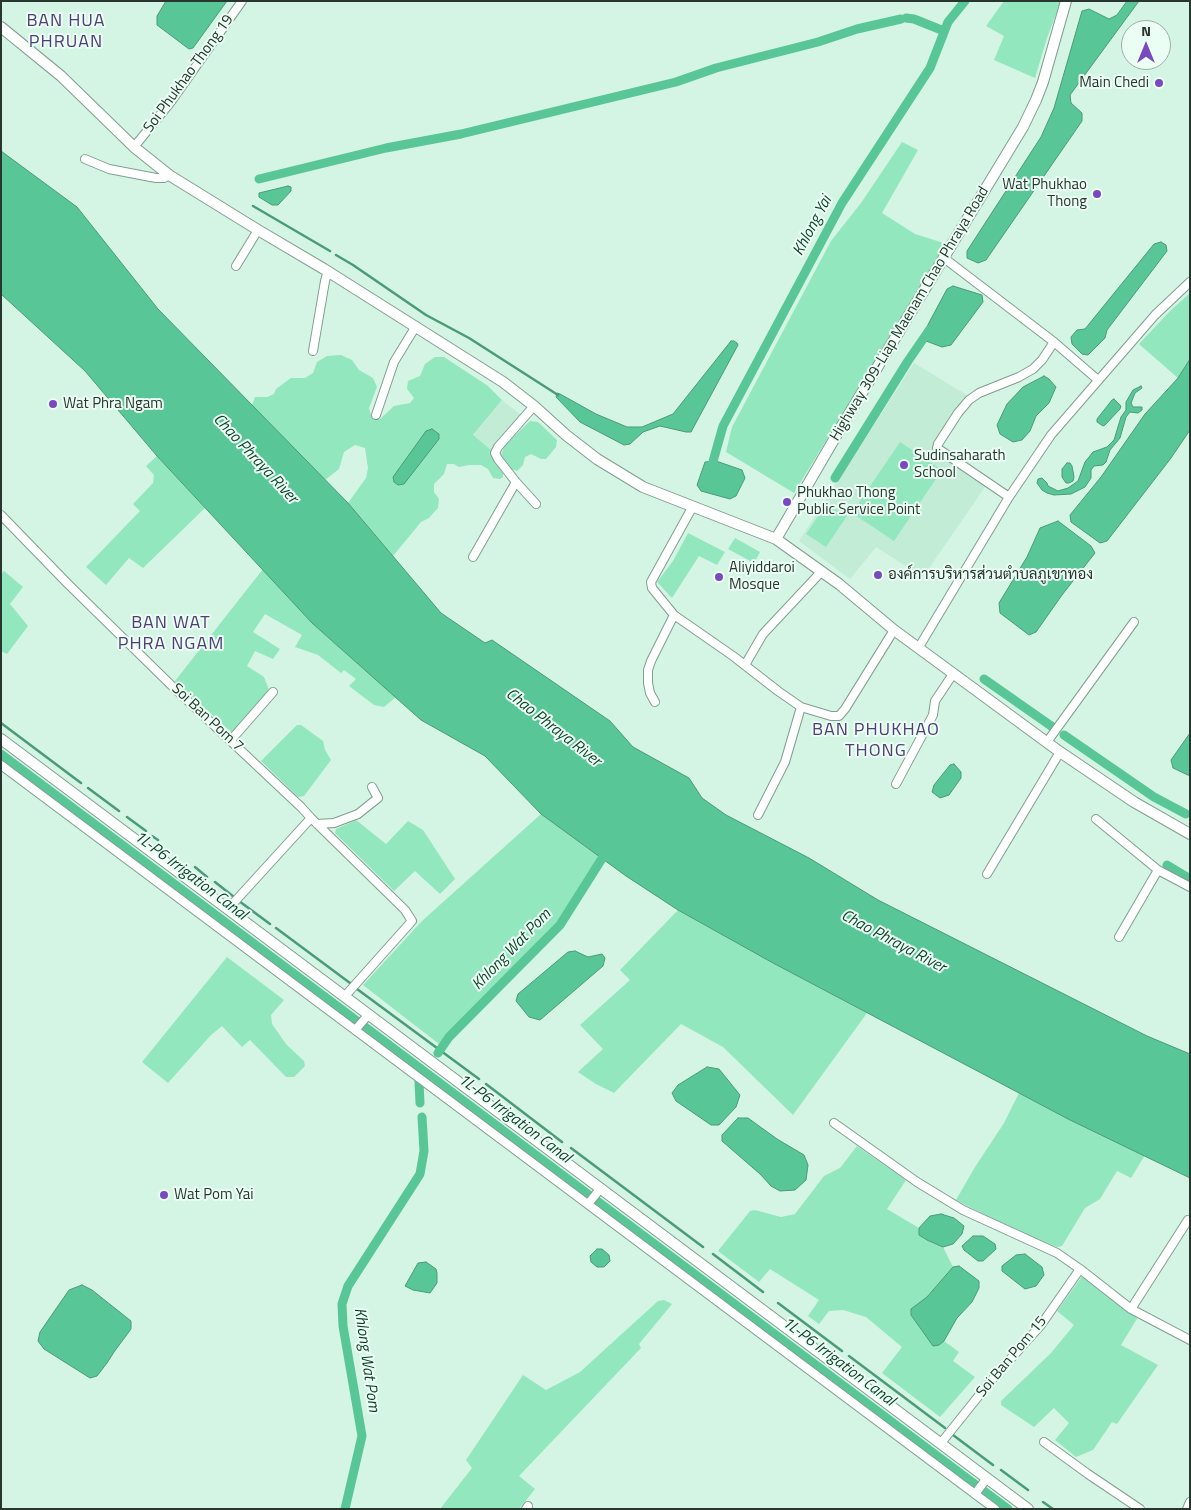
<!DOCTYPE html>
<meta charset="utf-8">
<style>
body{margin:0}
#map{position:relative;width:1191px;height:1510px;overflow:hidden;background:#d4f4e4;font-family:"Titillium Web",sans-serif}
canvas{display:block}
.frame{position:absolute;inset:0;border:2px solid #29362f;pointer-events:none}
.north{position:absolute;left:1121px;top:20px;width:50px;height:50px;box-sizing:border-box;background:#ebfef4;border:1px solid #9daea5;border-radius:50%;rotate:0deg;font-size:14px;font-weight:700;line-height:20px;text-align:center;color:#29362f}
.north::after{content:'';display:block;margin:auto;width:18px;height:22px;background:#7949c1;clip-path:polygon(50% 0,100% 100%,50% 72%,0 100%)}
</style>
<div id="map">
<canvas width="1191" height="1510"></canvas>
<div class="frame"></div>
<div class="north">N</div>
</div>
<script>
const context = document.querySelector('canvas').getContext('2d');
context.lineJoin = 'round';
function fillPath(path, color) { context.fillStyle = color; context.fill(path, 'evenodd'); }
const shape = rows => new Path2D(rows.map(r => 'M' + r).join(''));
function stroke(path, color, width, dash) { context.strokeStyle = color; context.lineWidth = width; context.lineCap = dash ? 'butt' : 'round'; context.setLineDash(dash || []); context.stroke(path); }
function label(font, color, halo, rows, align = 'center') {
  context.font = font + ' "Titillium Web",Sarabun,sans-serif'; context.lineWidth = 4; context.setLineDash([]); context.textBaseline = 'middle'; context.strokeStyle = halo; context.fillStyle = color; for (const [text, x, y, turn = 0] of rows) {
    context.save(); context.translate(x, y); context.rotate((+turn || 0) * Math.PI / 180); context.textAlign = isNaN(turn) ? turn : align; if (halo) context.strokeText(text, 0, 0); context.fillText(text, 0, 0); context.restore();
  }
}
const built = shape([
 [914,363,967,395,934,448,987,484,923,577,876,547,850,579,799,541],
 [502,400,521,415,491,450,473,436]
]);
const green = shape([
 [1004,1,1061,1,1047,38,1035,78,994,60,1004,36,986,26],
 [902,142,918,150,882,213,915,234,947,244,794,493,726,452,732,427,831,241,861,203],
 [1190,293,1190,359,1178,378,1139,344,1171,310],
 [341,355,352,360,359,370,373,378,377,387,369,408,371,415,380,419,394,406,410,403,414,398,407,389,408,381,420,376,425,364,435,357,444,357,488,386,502,400,473,435,491,450,494,458,503,472,503,477,500,479,493,478,488,469,481,465,469,465,459,467,454,464,447,464,444,474,434,484,434,492,439,499,438,508,429,518,421,522,393,556,348,503,366,478,368,468,365,448,355,445,344,452,339,469,325,480,252,405,255,397,267,397,274,394,276,389,291,378,305,378,313,373,317,362,327,356],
 [530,421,538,422,557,440,556,447,546,459,541,459,531,454,525,457,523,465,517,471,511,469,501,456,504,446],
 [900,442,942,470,894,541,852,513],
 [157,456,205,508,143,568,129,558,106,585,86,567,140,511,133,504,153,483,154,475,146,466],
 [827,503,847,516,826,547,806,534],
 [688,533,725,552,717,565,699,556,672,598,657,582,673,561],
 [735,538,760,552,754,563,728,549],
 [263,569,312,623,396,697,384,707,374,705,349,686,356,679,344,670,341,673,318,655,295,647,302,635,265,614,253,632,280,649,273,659,255,651,247,666,264,677,269,690,232,733,175,681],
 [4,571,23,587,10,604,28,626,7,654,1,651,1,574],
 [297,725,301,725,323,741,325,750,331,760,304,796,298,797,261,761],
 [541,814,599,856,557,922,439,1044,363,985,422,921],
 [356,820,386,844,408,821,423,830,455,879,440,894,415,871,394,891,335,833,336,829],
 [678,910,773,963,867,1013,793,1115,723,1047,681,1024,614,1093,596,1084,578,1072,603,1049,580,1025,630,980,620,970],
 [227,957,284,1000,271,1015,272,1024,286,1044,304,1061,305,1066,294,1077,286,1077,250,1040,242,1047,222,1026,211,1035,168,1083,142,1062],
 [1019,1093,1068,1119,1145,1155,1131,1178,1117,1171,1100,1199,1085,1208,1062,1246,1057,1247,1016,1231,956,1200,975,1167,1004,1123],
 [857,1146,906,1180,887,1209,919,1228,919,1235,927,1240,943,1247,953,1267,927,1297,915,1318,921,1330,939,1345,944,1341,959,1352,953,1361,975,1377,940,1417,882,1373,902,1347,866,1317,843,1310,829,1311,819,1324,808,1316,819,1300,770,1269,759,1282,718,1251,750,1211,755,1210,781,1217,795,1214,824,1176,840,1168],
 [1083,1275,1138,1317,1121,1345,1158,1365,1117,1424,1112,1422,1093,1450,1076,1457,1055,1440,1069,1423,1054,1408,1034,1427,1001,1405,1001,1401,1051,1353,1074,1325,1057,1311],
 [664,1300,672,1304,639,1344,641,1348,519,1476,535,1489,519,1509,440,1509,472,1468,466,1460,523,1375,546,1390,580,1372,658,1301]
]);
const water = shape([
 [166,1,227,1,193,48,189,49,157,25,157,16,166,1],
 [1127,1,1139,1,1070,95,1071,103,1082,113,1082,121,986,260,978,263,967,258,967,251,1041,137,1054,108,1082,11,1089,9,1109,19,1117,15,1127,1],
 [1,151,77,207,158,309,348,503,441,613,485,643,492,640,610,721,633,747,689,778,702,798,726,815,809,858,878,900,1147,1036,1190,1054,1190,1178,1068,1119,1019,1093,773,963,678,910,626,876,541,814,485,756,421,720,312,623,157,456,85,371,1,294,1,151],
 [288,186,291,187,291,191,278,205,272,205,259,197,259,193,288,186],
 [1161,242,1166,245,1167,251,1107,330,1105,338,1088,355,1082,354,1072,344,1071,337,1077,330,1085,329,1154,244,1161,242],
 [953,286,982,295,983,302,951,345,942,347,926,341,923,334,947,289,953,286],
 [731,341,734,341,737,343,738,345,691,432,686,432,660,426,643,432,630,444,624,445,580,422,556,397,557,393,560,394,596,414,627,427,642,427,673,414,731,341],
 [1190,359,1190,430,1171,458,1107,541,1100,543,1071,522,1070,515,1101,477,1145,414,1178,378,1190,359],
 [1044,376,1049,379,1056,387,1049,403,1036,416,1030,431,1022,440,1013,442,1000,434,997,425,1007,404,1023,387,1044,376],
 [1141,386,1142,388,1135,393,1131,403,1133,407,1142,407,1142,410,1138,413,1130,412,1126,417,1120,438,1110,450,1106,462,1103,465,1094,466,1091,470,1091,478,1085,487,1071,494,1054,495,1047,493,1042,490,1037,483,1038,479,1042,478,1047,483,1048,486,1058,491,1068,488,1078,481,1085,462,1093,452,1107,447,1114,440,1121,417,1126,410,1126,402,1133,390,1141,386],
 [1114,399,1121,406,1120,409,1105,425,1103,426,1097,422,1097,419,1112,400,1114,399],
 [432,429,439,434,439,439,404,484,398,485,394,482,393,477,426,431,432,429],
 [716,461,742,470,745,478,736,496,730,499,701,491,697,485,705,462,716,461],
 [1067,463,1070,463,1072,466,1074,477,1073,481,1069,483,1066,483,1062,477,1062,469,1067,463],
 [1058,521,1091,546,1095,553,1062,595,1036,632,1029,635,1000,613,999,603,1027,557,1040,528,1058,521],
 [1190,733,1190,776,1173,768,1171,760,1190,733],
 [954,764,961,772,961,778,949,795,940,798,932,792,934,785,950,765,954,764],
 [575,951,588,957,602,954,605,958,603,966,540,1020,529,1017,516,1001,518,994,568,952,575,951],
 [707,1067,719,1069,740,1095,736,1107,719,1125,711,1125,676,1101,672,1093,678,1085,707,1067],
 [738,1118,748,1118,777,1139,804,1155,808,1165,806,1180,795,1190,780,1191,771,1186,760,1174,722,1141,722,1135,738,1118],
 [941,1214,954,1218,964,1226,962,1234,953,1244,943,1247,927,1240,919,1235,919,1228,930,1216,941,1214],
 [973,1236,983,1236,995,1244,996,1249,983,1261,978,1261,964,1250,962,1246,973,1236],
 [597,1249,602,1249,609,1255,610,1261,604,1267,597,1267,591,1262,590,1256,597,1249],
 [1025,1254,1042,1267,1044,1275,1036,1286,1025,1289,1002,1271,1002,1266,1016,1255,1025,1254],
 [426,1262,436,1269,437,1273,437,1283,430,1293,413,1290,405,1286,418,1263,426,1262],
 [959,1266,979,1281,979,1288,972,1302,957,1318,944,1341,939,1345,933,1346,911,1315,911,1309,927,1297,953,1267,959,1266],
 [82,1285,92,1290,131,1321,131,1329,114,1352,107,1363,97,1376,90,1378,44,1349,38,1341,40,1332,69,1290,82,1285]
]);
const stream = shape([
 [253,206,330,251],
 [336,255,353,265,426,315,469,338,558,395],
 [1,723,81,783],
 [88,788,119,811],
 [127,817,146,831],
 [152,836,158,840],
 [195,867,207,877],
 [215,882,234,897],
 [239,901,270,924],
 [276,928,350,983],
 [357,989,479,1079],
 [486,1084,562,1142],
 [571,1148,703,1247],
 [713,1254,763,1292],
 [778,1303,842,1351],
 [849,1356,945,1428],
 [953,1435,993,1465],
 [1001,1470,1028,1490],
 [1043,1502,1053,1509]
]);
const canal = shape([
 [906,18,914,19,944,31],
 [259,179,386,148,461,134,676,82,716,68,818,42,857,29,901,19],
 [710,472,723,426,842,203,930,68,948,22,965,1],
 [835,478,908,361,930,329],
 [984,679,1054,728],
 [1064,735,1154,797,1186,814],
 [1,754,1008,1509],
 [1167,865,1190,879],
 [438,1053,449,1037,560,925,608,849],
 [419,1082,420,1103],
 [345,1509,362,1436,343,1326,342,1304,348,1286,420,1174,424,1151,422,1117]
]);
const street = shape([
 [134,147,170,103,242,1],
 [85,159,109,169,156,178,164,178,169,175],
 [944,258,1054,342,1098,380],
 [236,266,258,230],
 [313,351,325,281,328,271],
 [376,415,394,362,416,326],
 [516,482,536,504],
 [1009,497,937,448,938,444,958,413,969,400,979,393,1019,377,1033,369,1042,360,1054,342],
 [1,515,68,584,171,685,301,807,311,818,405,910,412,921,345,996],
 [473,557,516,482,498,459,495,453,498,447,534,406],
 [674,615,733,656,778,691,801,707,831,716,839,716,845,709,894,630],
 [919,647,1009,497,1051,435,1155,315,1190,282],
 [745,665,763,634,822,571],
 [655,702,650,693,648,683,648,670,651,661,674,615,652,588,651,582,693,506],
 [231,740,273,692],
 [1047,742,1134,622],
 [1,765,995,1509],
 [896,784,933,715,935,701,953,674],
 [758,815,785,762,801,707],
 [1096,819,1158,870,1190,887],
 [317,824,334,823,358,814,378,798,372,787],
 [987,874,1060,752],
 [228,909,311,818],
 [1119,937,1158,870],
 [356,1029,369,1014],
 [834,1123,917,1182,963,1210,1057,1253,1080,1269,1131,1309,1190,1340],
 [588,1204,601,1188],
 [1131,1309,1188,1220],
 [1044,1442,1088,1474,1140,1509],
 [941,1443,989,1383,1041,1325,1080,1269],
 [975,1494,987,1478],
 [526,1509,528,1506],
 [1187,1509,1190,1502]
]);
const secondary = shape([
 [1,27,61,76,134,147,169,175,258,230,324,269,503,382,534,406,566,435,597,459,643,487,776,539,839,584,894,630,1060,752,1134,802,1190,834],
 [776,539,843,424,1023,127,1036,100,1043,82,1066,1],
 [1,739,1028,1509]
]);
const markers = [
 [1159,83,5,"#7949c1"],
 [1097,194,5,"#7949c1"],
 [53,404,5,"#7949c1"],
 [904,465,5,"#7949c1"],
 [787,502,5,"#7949c1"],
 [878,575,5,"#7949c1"],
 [719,577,5,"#7949c1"],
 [164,1195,5,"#7949c1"]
];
const streetNames = [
 ["Soi Phukhao Thong 19",189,74,-54],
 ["Highway 309-Liap Maenam Chao Phraya Road",910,314,-59],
 ["Soi Ban Pom 7",207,718,43],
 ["Soi Ban Pom 15",1012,1357,-50]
];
const poiNames = [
 ["Main Chedi",1149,83,"right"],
 ["Wat Phukhao",1087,185,"right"],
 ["Thong",1087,202,"right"],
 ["Wat Phra Ngam",63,404],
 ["Sudinsaharath",914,456],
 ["School",914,473],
 ["Phukhao Thong",797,493],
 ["Public Service Point",797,510],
 ["Aliyiddaroi",729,568],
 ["Mosque",729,585],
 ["องค์การบริหารส่วนตำบลภูเขาทอง",888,575],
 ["Wat Pom Yai",174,1195]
];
const waterNames = [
 ["Khlong Yai",813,226,-62],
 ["Chao Phraya River",255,459,47],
 ["Chao Phraya River",553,728,38],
 ["1L-P6 Irrigation Canal",190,876,37],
 ["Chao Phraya River",893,942,28],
 ["Khlong Wat Pom",512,950,-46],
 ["1L-P6 Irrigation Canal",514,1119,37],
 ["Khlong Wat Pom",366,1360,82],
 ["1L-P6 Irrigation Canal",838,1362,37]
];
const quarterNames = [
 ["BAN HUA",66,22],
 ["PHRUAN",66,43],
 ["BAN WAT",171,624],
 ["PHRA NGAM",171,645],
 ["BAN PHUKHAO",876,731],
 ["THONG",876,752]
];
fillPath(built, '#c3ecd7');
fillPath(green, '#93e7bf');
fillPath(water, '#58c697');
stroke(water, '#4a9b78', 1);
stroke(stream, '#4a9b78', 2.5);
stroke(canal, '#58c697', 9);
stroke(street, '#819f90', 10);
stroke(secondary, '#819f90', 12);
stroke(street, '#fff', 8);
stroke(secondary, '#fff', 10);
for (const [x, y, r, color] of markers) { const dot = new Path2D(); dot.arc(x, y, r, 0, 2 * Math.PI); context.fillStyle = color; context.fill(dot); stroke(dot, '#ebfef4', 2); }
label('15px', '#29362f', '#ebfef4', streetNames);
label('15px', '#29362f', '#ebfef4', poiNames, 'left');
label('italic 16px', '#0e3e2b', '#ebfef4', waterNames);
context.letterSpacing = '1px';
label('18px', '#523c79', '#ebfef4', quarterNames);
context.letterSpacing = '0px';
</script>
